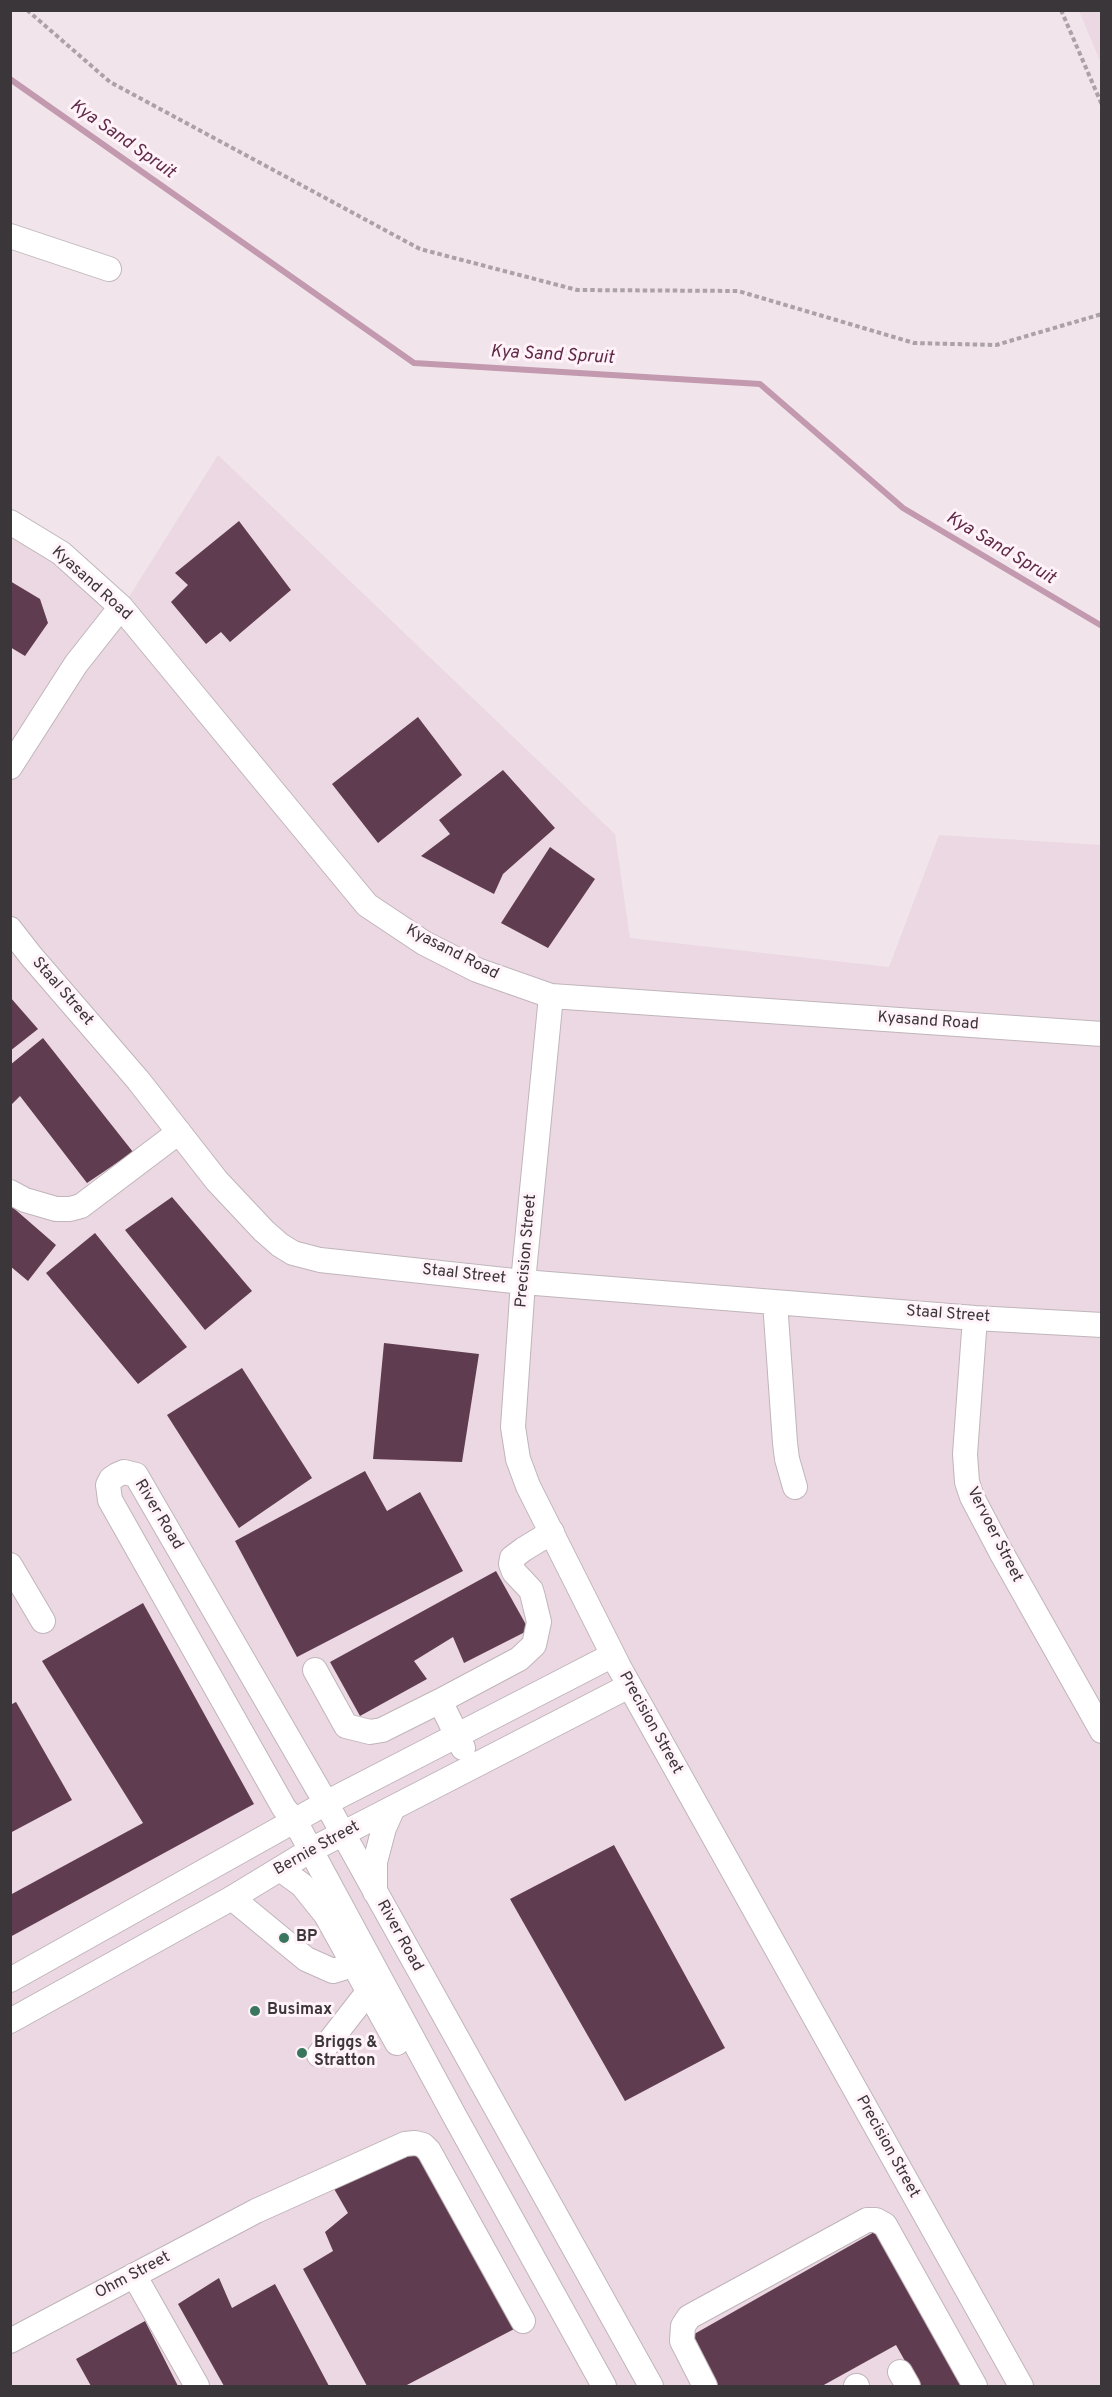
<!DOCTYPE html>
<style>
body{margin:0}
#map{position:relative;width:1112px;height:2397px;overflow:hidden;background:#f1e5eb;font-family:Overpass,sans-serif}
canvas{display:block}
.frame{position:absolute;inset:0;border:12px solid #3b3639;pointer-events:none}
</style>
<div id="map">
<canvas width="1112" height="2397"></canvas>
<div class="frame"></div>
</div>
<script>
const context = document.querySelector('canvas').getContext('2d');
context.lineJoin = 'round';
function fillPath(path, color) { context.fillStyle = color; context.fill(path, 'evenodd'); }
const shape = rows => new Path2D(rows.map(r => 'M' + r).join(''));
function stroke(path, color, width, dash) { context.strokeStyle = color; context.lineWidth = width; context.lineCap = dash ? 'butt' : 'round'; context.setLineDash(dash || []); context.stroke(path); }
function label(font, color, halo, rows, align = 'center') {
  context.font = font + ' Overpass,sans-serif'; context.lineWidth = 6; context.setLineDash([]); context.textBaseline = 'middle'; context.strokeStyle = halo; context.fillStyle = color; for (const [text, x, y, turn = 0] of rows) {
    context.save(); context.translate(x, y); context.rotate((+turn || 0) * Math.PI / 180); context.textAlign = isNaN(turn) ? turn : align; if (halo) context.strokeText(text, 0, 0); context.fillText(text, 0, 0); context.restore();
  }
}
const built = shape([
 [1079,11,1101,11,1101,63],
 [218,455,615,834,630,938,889,967,939,835,1101,845,1101,2386,11,2386,10,533,127,600]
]);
const stream = shape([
 [10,79,414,363,760,384,903,508,1102,626]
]);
const building = shape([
 [239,521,291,590,230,642,221,632,206,644,171,602,188,585,175,573],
 [10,581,40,599,48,623,25,656,10,647],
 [418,717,462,775,378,843,332,784],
 [503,770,555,828,503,874,494,894,421,856,450,834,439,820],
 [550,847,595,879,548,948,501,923],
 [10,997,38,1029,10,1051],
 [43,1038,133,1152,87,1183,20,1096,10,1106,10,1065],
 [172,1197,252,1291,205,1330,125,1230],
 [10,1205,56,1245,28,1281,10,1266],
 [95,1233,187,1347,138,1384,46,1273],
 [384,1343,479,1354,462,1462,373,1459],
 [242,1368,312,1478,239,1528,167,1415],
 [365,1471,387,1511,420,1492,463,1571,297,1657,235,1541],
 [496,1571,529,1630,464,1663,453,1637,414,1661,427,1679,360,1716,330,1662],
 [143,1603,254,1804,10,1937,10,1895,143,1823,42,1661],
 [16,1702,72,1800,10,1833,10,1705],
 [614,1845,725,2048,625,2101,510,1899],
 [408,2147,424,2156,518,2327,405,2386,367,2386,303,2269,333,2251,325,2232,348,2213,333,2187],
 [876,2231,963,2386,919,2386,896,2345,822,2386,716,2386,689,2337],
 [219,2278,232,2308,275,2284,329,2386,224,2386,178,2304],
 [145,2321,178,2386,91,2386,76,2359]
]);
const path = shape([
 [27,10,110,82,420,249,577,290,738,291,914,343,996,345,1102,314],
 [1061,10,1102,105]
]);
const minor = shape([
 [10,236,109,269],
 [10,522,61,553,121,607,367,905,424,943,477,970,551,996,1102,1034],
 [10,767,76,664,121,607],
 [10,929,31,956,138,1080,217,1181,264,1231,280,1245,293,1253,320,1260,523,1282,975,1318,1102,1325],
 [551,996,523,1282,513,1427,518,1459,528,1486,619,1667,1021,2386],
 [10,1192,25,1200,56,1209,70,1209,81,1206,179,1132],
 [775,1302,785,1443,787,1459,795,1487],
 [975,1318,965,1454,967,1482,972,1497,1001,1552,1102,1731],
 [10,1565,43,1621],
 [315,1670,346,1726,370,1732,382,1730,440,1701,463,1748],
 [440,1701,519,1659,534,1645,539,1622,533,1597,531,1590,514,1572,511,1564,512,1558,524,1549,552,1532],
 [280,1869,302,1885,326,1915,397,2043],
 [375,1892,375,1862,384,1828,393,1808],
 [232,1898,306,1959,333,1971,343,1968,352,1962],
 [10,1980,326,1803,613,1655],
 [10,2021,232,1898,311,1850,629,1686],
 [319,2055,368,1992],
 [134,2275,197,2386],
 [10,2341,256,2211,405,2144,415,2143,423,2145,429,2151,523,2321],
 [900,2372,908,2386],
 [604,2386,454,2115,295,1821,284,1808,110,1500,108,1485,111,1479,117,1475,124,1472,136,1475,326,1803,651,2386],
 [705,2386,682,2341,683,2326,689,2317,867,2220,876,2220,885,2225,975,2386],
 [856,2386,857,2386]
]);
const markers = [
 [284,1938,6,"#3a755e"],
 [255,2011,6,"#3a755e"],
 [302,2053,6,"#3a755e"]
];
const streetNames = [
 ["Kyasand Road",91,584,42],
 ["Kyasand Road",452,953,27],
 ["Staal Street",62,992,49],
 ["Kyasand Road",928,1022,4],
 ["Precision Street",527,1251,-85],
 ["Staal Street",464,1275,6],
 ["Staal Street",948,1315,4],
 ["River Road",158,1515,59],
 ["Vervoer Street",994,1535,63],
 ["Precision Street",650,1723,61],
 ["Bernie Street",317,1849,-29],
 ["River Road",399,1936,61],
 ["Precision Street",887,2147,61],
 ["Ohm Street",133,2276,-28]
];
const poiNames = [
 ["BP",296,1938],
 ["Busimax",267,2011],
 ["Briggs &",314,2044],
 ["Stratton",314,2062]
];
const waterNames = [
 ["Kya Sand Spruit",122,140,35],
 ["Kya Sand Spruit",552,356,3],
 ["Kya Sand Spruit",1000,549,31]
];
fillPath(built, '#ebd8e2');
stroke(stream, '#c299ae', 6);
fillPath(building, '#5f3c4f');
stroke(minor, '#c0b5ba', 26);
stroke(path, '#aba1a6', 4, [4.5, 3]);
stroke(minor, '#fff', 24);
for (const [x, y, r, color] of markers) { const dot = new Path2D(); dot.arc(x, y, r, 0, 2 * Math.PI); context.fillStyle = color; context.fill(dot); stroke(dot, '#fff2f8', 2); }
label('16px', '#3b3639', '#fff2f8', streetNames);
label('bold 16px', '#3b3639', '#fff2f8', poiNames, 'left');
label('italic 18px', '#5f2a48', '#fff2f8', waterNames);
</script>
